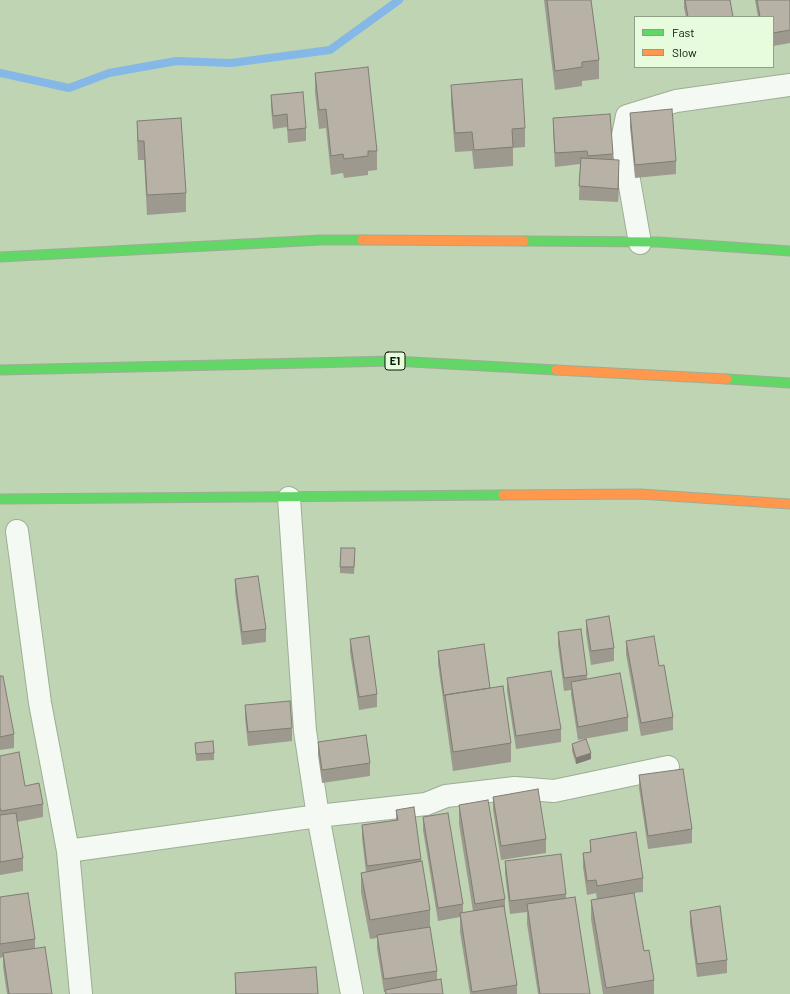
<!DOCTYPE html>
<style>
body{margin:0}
#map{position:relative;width:790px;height:994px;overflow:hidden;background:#bed4b3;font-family:Barlow,sans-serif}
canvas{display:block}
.legend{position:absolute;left:634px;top:16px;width:140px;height:52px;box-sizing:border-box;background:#e7fbdd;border:1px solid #8fa086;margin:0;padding:5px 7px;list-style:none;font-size:12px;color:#0a1804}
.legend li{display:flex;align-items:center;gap:8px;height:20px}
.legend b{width:20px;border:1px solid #8fa086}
</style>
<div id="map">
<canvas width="790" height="994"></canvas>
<ul class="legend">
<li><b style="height:5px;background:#63d668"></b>Fast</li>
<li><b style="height:5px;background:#ff974d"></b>Slow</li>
</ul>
</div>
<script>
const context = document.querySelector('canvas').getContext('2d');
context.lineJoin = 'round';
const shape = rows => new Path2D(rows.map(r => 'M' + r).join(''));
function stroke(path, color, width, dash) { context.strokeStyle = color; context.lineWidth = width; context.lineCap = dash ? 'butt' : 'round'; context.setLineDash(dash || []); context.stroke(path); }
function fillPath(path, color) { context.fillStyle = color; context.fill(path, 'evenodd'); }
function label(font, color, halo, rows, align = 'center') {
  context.font = font + ' Barlow,sans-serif'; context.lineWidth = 3; context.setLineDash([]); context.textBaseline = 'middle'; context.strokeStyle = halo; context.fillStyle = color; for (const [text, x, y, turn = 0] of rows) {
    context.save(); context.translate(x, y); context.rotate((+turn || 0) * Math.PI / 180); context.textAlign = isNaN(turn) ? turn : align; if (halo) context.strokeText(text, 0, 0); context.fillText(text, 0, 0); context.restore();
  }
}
const stream = shape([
 [0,73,69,88,109,73,176,61,231,63,330,50,399,0]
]);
const street = shape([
 [640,243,622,140,627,116,676,101,790,85],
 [289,498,305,731,318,816,352,994],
 [17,531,40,703,68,851,81,994],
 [68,851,318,816,426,804,446,796,515,788,554,791,668,767]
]);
const fast = shape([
 [524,241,658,242,790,251],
 [0,257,321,240,362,240],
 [0,370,394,361,556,370],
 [727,379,790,383],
 [0,499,503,495]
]);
const slow = shape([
 [362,240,524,241],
 [556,370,727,379],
 [503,495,640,494,790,504]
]);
const wall = shape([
 [544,0,591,0,599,60,599,79,582,81,582,86,555,90],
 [684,0,730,0,733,17,686,17,684,8],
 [755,0,790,0,790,43,773,46,773,17,758,17],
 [315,73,377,151,377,170,368,171,368,175,344,178,343,173,331,175,326,128,319,129,315,92],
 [451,85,525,128,525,147,513,148,513,166,474,169,472,151,455,152,451,104],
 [271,95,306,128,306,141,288,143,287,127,273,129,271,108],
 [630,113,676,161,676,174,635,178,630,127],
 [553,118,613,154,613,160,619,173,618,202,579,200,580,164,555,167,553,131],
 [137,121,186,193,186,212,147,215,144,160,138,160,137,140],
 [355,555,354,574,340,573,340,567],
 [235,579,266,629,266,642,242,645,235,592],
 [586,620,614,648,614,661,591,665,586,633],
 [558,632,587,675,587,679,628,717,628,731,578,740,571,695,571,690,564,691,558,645],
 [350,639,377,694,377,707,359,710,350,652],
 [626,641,659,666,673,717,673,730,641,736,626,654],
 [438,651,490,688,511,743,511,762,453,771,438,664],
 [0,676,14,734,14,748,0,750],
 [507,678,561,729,561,742,516,749,507,691],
 [245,705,292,728,292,741,248,746,245,718],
 [318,742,370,763,370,776,322,783,318,755],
 [195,743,214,753,214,760,196,761],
 [572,744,591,759,576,764,572,751],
 [0,756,25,786,43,804,43,817,17,822,23,858,23,871,0,875],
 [639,775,692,829,692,843,648,849,639,788],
 [493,797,546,839,546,853,501,860,493,810],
 [459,805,505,899,505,911,517,985,517,994,470,994,460,932,460,917,438,921,423,830,423,817,463,904,463,913,473,911,459,824],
 [396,810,421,859,430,910,430,927,437,971,437,980,443,994,385,994,385,992,384,992,377,948,377,938,370,939,361,892,361,873,366,872,362,838,362,825,396,820],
 [590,840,643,878,643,892,634,893,644,951,654,980,654,994,603,994,591,919,591,900,597,899,596,893,587,895,583,867,583,853,590,852],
 [505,861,566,894,566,898,590,994,538,994,527,924,527,912,510,914,505,874],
 [0,897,35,939,35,948,52,994,7,994,3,967,3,957,0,958],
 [690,911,727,960,727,973,697,977,690,924],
 [235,973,318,994,235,994]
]);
const shadedWall = shape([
 [619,160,619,173,618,202,618,189],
 [591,753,591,759,576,764,576,758]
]);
const building = shape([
 [547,0,591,0,599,60,582,62,582,67,555,71,547,0],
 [685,0,730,0,733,17,688,17,685,0],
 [757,0,790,0,790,30,773,33,773,17,760,17,757,0],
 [368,67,377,151,368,151,368,156,344,159,343,154,331,156,326,109,319,110,315,73,368,67],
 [522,79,525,128,512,129,513,147,474,150,472,132,455,133,451,85,522,79],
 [303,92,306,128,288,130,287,114,273,116,271,95,303,92],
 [672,109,676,161,635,165,630,113,672,109],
 [610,114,613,154,588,156,587,151,555,153,553,118,610,114],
 [181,118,186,193,147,195,144,141,138,141,137,121,181,118],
 [581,158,619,160,618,189,579,186,581,158],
 [341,548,355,548,354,567,340,567,341,548],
 [258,576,266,629,242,632,235,579,258,576],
 [609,616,614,648,591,651,586,620,609,616],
 [581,629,587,675,564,678,558,632,581,629],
 [369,636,377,694,359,697,350,639,369,636],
 [654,636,659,666,664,665,673,717,641,723,626,641,654,636],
 [484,644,490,688,445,695,444,696,438,651,484,644],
 [551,671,561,729,516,736,507,678,551,671],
 [620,673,628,717,578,727,571,682,620,673],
 [0,676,3,676,14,734,0,737,0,676],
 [503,686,511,743,453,752,445,695,503,686],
 [290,701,292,728,248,732,245,705,290,701],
 [366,735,370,763,322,770,318,742,366,735],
 [586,739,591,753,576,758,572,744,586,739],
 [213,741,214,753,196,754,195,743,213,741],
 [19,752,25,786,39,783,43,804,1,811,0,808,0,756,19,752],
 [683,769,692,829,648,836,639,775,683,769],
 [538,789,546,839,501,846,493,797,538,789],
 [488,800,505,899,475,904,459,805,488,800],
 [414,807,421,859,367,866,362,825,398,820,396,810,414,807],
 [16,813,23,858,0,862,0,815,16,813],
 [448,813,463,904,438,908,423,817,448,813],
 [636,832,643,878,597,886,596,880,587,881,583,853,591,852,590,840,636,832],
 [561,854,566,894,510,901,505,861,561,854],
 [422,861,430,910,370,920,361,873,422,861],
 [28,893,35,939,0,944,0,897,28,893],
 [634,893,644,951,649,950,654,980,606,988,591,900,634,893],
 [575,897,590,994,540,994,527,904,575,897],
 [504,906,517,985,472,992,460,913,504,906],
 [720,906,727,960,697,964,690,911,720,906],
 [430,927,437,971,384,979,377,935,430,927],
 [45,947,52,994,9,994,3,953,45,947],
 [316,967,318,994,236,994,235,973,316,967],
 [441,979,443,994,386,994,385,990,441,979]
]);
const shields = [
 [395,361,20]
];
const shieldNames = [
 ["E1",395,361]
];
stroke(stream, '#85b7e7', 8);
stroke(street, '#9cae94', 24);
stroke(fast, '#9cae94', 11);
stroke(slow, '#9cae94', 11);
stroke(street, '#f5f9f4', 22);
stroke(fast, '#63d668', 9);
stroke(slow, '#ff974d', 9);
fillPath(wall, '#9d998e');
fillPath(shadedWall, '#807d74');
fillPath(building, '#b7b2a5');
stroke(building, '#807d74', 1);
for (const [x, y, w] of shields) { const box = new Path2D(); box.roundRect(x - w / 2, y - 9, w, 18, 3); context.fillStyle = '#e7fbdd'; context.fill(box); stroke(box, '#0a1804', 1); }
label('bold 11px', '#0a1804', null, shieldNames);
</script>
